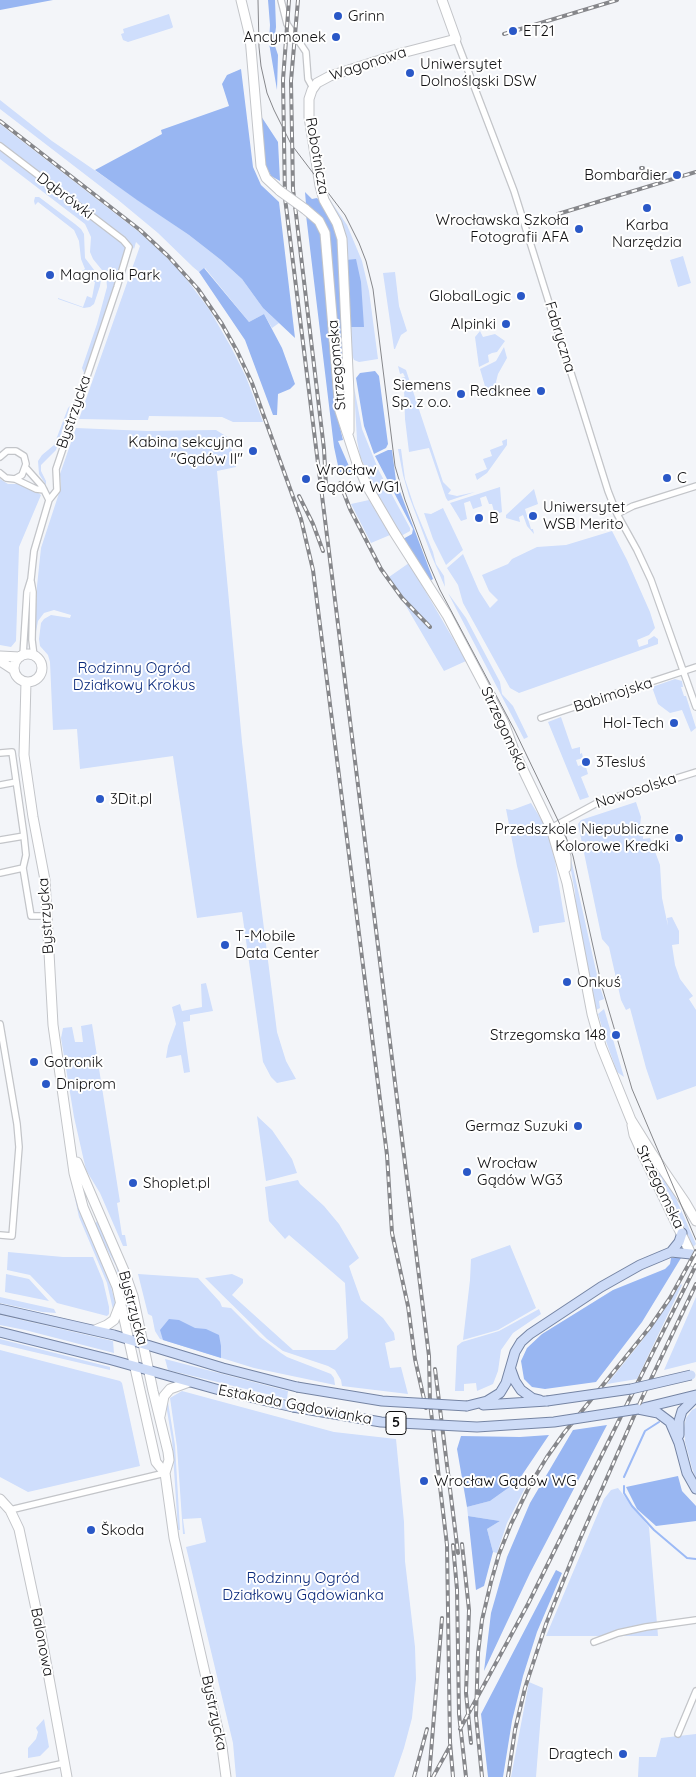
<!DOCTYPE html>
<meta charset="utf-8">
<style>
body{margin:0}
canvas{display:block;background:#f3f5f9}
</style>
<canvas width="696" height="1777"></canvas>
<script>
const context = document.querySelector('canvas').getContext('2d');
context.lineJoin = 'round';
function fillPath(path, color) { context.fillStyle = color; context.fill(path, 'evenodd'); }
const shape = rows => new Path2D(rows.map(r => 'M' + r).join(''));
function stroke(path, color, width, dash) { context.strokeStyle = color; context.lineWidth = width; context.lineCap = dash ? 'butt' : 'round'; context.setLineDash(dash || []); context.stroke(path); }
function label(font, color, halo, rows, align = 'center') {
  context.font = font + ' Quicksand,sans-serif'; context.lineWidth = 4; context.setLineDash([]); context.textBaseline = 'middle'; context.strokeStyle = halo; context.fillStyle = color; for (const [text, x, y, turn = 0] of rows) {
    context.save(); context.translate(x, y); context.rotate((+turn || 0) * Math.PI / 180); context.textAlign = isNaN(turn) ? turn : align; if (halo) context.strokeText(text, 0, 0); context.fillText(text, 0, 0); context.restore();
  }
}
const green = shape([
 [169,14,173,27,172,28,128,42,123,40,121,34,124,33,123,29],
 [0,100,52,141,189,235,221,260,242,279,263,308,279,323,272,328,264,314,249,322,205,268,199,272,193,267,158,233,117,199,0,109],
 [0,124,139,232,158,249,181,272,209,309,231,347,246,377,263,422,233,422,222,417,149,416,148,420,131,420,79,419,140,246,136,242,134,249,131,244,124,238,0,143],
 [0,149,127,247,73,409,72,405,84,373,82,368,97,324,107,287,106,275,93,259,90,252,91,237,85,224,0,159],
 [326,194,347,225,362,261,369,291,378,359,359,362,354,360,352,355,349,284,346,265],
 [35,197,39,197,75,224,81,229,84,234,85,258,101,279,100,286,94,304,90,307,84,308,58,299,58,298,83,307,87,296,92,298,95,282,91,282,89,278,82,271,85,269,81,259,79,241,74,230,38,202,35,205,34,201],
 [683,256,691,283,678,287,670,260],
 [395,272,399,306,407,331,401,335,395,349,394,349,383,273],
 [480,331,483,337,495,334,505,341,497,352,492,353,488,355,489,362,479,367,475,337],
 [504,347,507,358,498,374,496,382,500,397,493,398,487,393,480,369,496,361],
 [398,366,406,370,443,482,451,490,448,494,457,496,475,492,448,501,446,498,429,448,409,452,405,419,404,388,401,378,405,377,403,373,400,374],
 [354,387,362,429,379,471,410,528,410,531,401,536,382,505,360,456,357,440],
 [70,406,56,450,41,465,41,471,46,481,46,485,39,474,38,461,42,455,54,445,68,408],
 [76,428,147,431,216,430,229,438,236,467,217,471,242,742,256,865,277,1032,286,1061,296,1079,277,1083,271,1077,263,1062,242,912,197,918,173,756,80,769,77,729,53,730,50,662,48,655,40,646,39,639,41,623,44,619,51,615,70,618,71,615,54,610,44,613,38,621,35,637,37,586,41,548,61,487,60,474],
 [507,439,507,445,487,473,477,480,475,474,487,469,483,459,492,456,490,450,503,445,502,441],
 [398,449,401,449,405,479,414,506,433,552,436,564,444,576,445,587,432,557,409,496,403,475],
 [0,479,8,484,21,484,34,490,41,495,19,547,16,641,11,647,0,645],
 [500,487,502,512,495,515,492,504,489,504,486,496,480,498,482,506,473,509,470,501,464,503,467,519,461,521,450,503],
 [534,489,538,504,525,509,531,529,533,529,534,534,527,526,523,515,519,517,520,522,506,518,506,515],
 [369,500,390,535,371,543,351,504],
 [443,508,463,550,446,565,433,539,424,513,431,514],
 [612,531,627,560,650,612,655,628,649,635,637,640,639,647,648,644,648,640,654,636,658,639,658,644,519,693,510,688,463,603,458,585,447,568,463,554,479,591,490,608,498,600,489,591,482,575,508,564,512,559,537,547,566,545],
 [409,563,466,661,444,671,389,577],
 [448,593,466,618,500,682,502,694,513,706,528,737,524,739],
 [675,679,682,681,683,687,681,687,684,696,686,696,696,728,691,732,682,710,670,713,658,704,652,687],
 [561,717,572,749,580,747,580,754,582,753,583,758,576,760,578,766,585,764,588,774,581,777,589,797,580,800,548,722],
 [636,802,641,817,640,826,643,831,643,839,650,838,660,865,662,898,668,926,667,918,672,917,679,931,679,944,672,945,675,965,680,979,693,996,689,999,696,1010,696,1086,657,1100,646,1068,630,1008,626,1010,621,1000,609,947,602,939,578,824,581,820],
 [531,803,546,827,555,861,565,922,539,926,539,932,533,933,517,866,506,809,512,810],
 [567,849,571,859,599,984,604,999,599,1001,600,1008,596,1010,576,908,575,892],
 [206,983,213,1011,190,1015,190,1021,183,1022,190,1072,184,1073,181,1055,166,1058,168,1046,176,1024,172,1007,180,1004,182,1011,202,1007,201,984],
 [604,1009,605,1012,624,1077,617,1072,607,1044,598,1014],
 [92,1024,120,1202,117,1203,122,1235,125,1235,127,1246,123,1246,100,1193,86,1170,74,1117,61,1038,63,1028,72,1027,75,1042,83,1042,81,1026],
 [257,1116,272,1130,292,1159,297,1173,266,1181],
 [640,1137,666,1176,696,1244,693,1247,673,1202,648,1156],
 [298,1180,300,1184,324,1206,339,1224,359,1258,349,1266,352,1275,361,1300,383,1318,394,1333,395,1340,385,1343,390,1368,401,1367,408,1394,342,1386,341,1380,335,1370,328,1366,283,1351,267,1339,205,1278,232,1274,243,1279,243,1283,232,1295,293,1350,335,1350,348,1338,345,1283,289,1235,285,1239,269,1221,265,1187],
 [74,1194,84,1222,109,1279,115,1302,114,1314,107,1283,79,1217],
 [97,1221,122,1275,133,1317,130,1317,116,1266,94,1225],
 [510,1245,536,1308,498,1330,463,1340,470,1280,471,1259],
 [8,1252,63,1257,93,1257,103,1281,109,1307,109,1314,107,1316,57,1303,30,1275,7,1270],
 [6,1274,29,1279,49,1301,5,1292],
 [138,1274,198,1278,220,1302,222,1307,231,1308,260,1337,281,1353,287,1357,331,1374,334,1378,335,1385,254,1368,160,1339,155,1331,152,1316,148,1314],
 [681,1284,682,1285,637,1379,607,1384,641,1342],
 [0,1297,54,1309,56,1313,42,1312,0,1303],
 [696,1297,696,1362,664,1370],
 [539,1309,541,1314,513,1333,501,1350,498,1371,493,1384,477,1391,476,1383,464,1384,464,1391,455,1391,457,1346,462,1342,499,1331],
 [0,1315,113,1341,114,1353,25,1330,0,1325],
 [0,1339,110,1367,110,1370,0,1344],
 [0,1350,120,1381,122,1383,140,1466,28,1492,0,1477],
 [165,1359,288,1391,287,1399,168,1370],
 [182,1391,334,1432,396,1439,404,1522,405,1561,415,1647,416,1679,412,1718,404,1748,394,1777,236,1777,233,1743,186,1547,206,1542,201,1518,183,1519,185,1534,183,1534,177,1447,170,1398],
 [167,1396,175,1445,180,1530,178,1530,172,1440,166,1405],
 [696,1408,696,1479,692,1468,685,1442,684,1428,686,1418,692,1410],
 [518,1481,527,1484,507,1523,497,1553,493,1552,487,1529,500,1521,468,1516,467,1507,490,1501],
 [618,1488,649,1527,658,1636,546,1636,604,1499,611,1490],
 [529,1682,543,1688,536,1777,511,1777],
 [44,1719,49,1747,40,1756,28,1758,28,1748,36,1739,38,1732,36,1728],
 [696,1734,696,1777,638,1777,639,1757,656,1757,661,1738]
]);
const forest = shape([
 [0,0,53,0,0,10],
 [268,0,275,0,276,27,274,43,278,55,277,90,269,43,270,25],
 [241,69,253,167,261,185,279,202,295,338,263,308,242,279,221,260,189,235,137,200,95,170,162,134,161,130,229,106,222,84,227,75],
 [261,116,278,142,280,181,271,176,265,164],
 [305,192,312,199,317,198,320,201,334,223,339,241,345,381,341,383,328,233,326,225,320,215,306,204],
 [306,215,318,227,321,234,334,386,338,419,343,440,338,441,352,473,340,475,334,447],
 [356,259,361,282,364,327,351,327,349,284,346,260],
 [204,268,249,322,264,314,282,348,295,384,290,389,278,394,277,415,273,415,245,340,199,272],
 [375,371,379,376,388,444,386,448,374,454,364,426,356,378,360,373],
 [388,450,392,450,396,481,433,579,430,581,403,539,412,534,413,529,375,456],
 [671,1258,681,1258,642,1322,596,1382,545,1389,532,1387,524,1379,521,1361,527,1348,542,1334,613,1290,665,1269,670,1264],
 [169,1319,179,1320,195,1328,206,1329,219,1335,221,1346,221,1358,163,1340,160,1330],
 [607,1425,530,1573,484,1671,491,1613,507,1557,530,1503,573,1430],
 [549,1435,518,1481,490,1501,467,1507,457,1449,461,1436,520,1437],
 [678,1476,682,1491,696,1506,696,1521,656,1526,637,1509,626,1487],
 [468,1516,500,1521,487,1529,493,1552,484,1586,476,1590],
 [556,1570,562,1573,537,1632,523,1676,512,1721,503,1777,488,1777,481,1714]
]);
const stream = shape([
 [624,1477,645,1431,659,1422],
 [624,1486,624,1493,632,1506,654,1530,687,1558,696,1559]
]);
const street = shape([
 [281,0,287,24,306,52,308,79,313,88],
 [456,39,514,191,608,491,617,514,637,550,651,580,696,707],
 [0,146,123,240,129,247,117,287,56,469,57,490,49,500,34,551,31,579,27,592,23,655],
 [0,457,7,451,16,451,24,456,26,464,22,475,15,479,6,478,0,473],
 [26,468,42,486,49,500],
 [15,479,36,489,44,490],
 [617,514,633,506,696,486],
 [31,581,33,592,32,640,34,656],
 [541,718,696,667],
 [0,753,12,752,24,836,26,855,23,868,31,916,48,916],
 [0,785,16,782],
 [551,828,597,803,696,772],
 [0,840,24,836],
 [0,873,23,868],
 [0,1024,17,1124,19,1147,12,1236,0,1235],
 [10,1510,165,1473],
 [594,1642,618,1633,646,1627,696,1620],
 [678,1734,696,1691],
 [0,1777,65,1763]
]);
const secondary = shape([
 [241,0,250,37,261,166,266,178,280,191],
 [305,209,319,221,325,233,340,411,357,463,367,486,394,532,447,615,504,723,515,753,551,828,567,883,592,1014,601,1046,631,1120,651,1152,685,1202,696,1221],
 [349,431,349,393,342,239,337,223,324,200,320,186,309,117,309,99,312,90,317,83,330,76,402,53,456,39,442,0],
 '14 668a14 14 0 1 1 28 0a14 14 0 1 1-28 0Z',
 [0,656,20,657],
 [0,661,14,670],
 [26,682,24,755,33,817,45,880,53,1025,74,1173,83,1207,117,1287,156,1462,165,1473],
 [551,828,561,839,566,857,566,868],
 [632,1125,634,1135,643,1155,691,1254],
 [77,1162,125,1273,133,1296,153,1391,168,1452,169,1460,165,1473,174,1538,222,1747,226,1777],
 [694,1260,694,1262],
 [95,1330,107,1325,114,1320,121,1302],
 [160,1416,164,1396,170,1389,189,1382],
 [0,1499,10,1510,19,1529,39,1623,67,1777]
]);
const primary = shape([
 [671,1252,679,1242,682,1233],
 [0,1309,114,1335,223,1368,297,1387],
 [0,1332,112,1360,223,1391,293,1407],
 [511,1370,515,1381,521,1390,532,1398,540,1400],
 [483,1405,547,1401],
 [467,1406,487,1401,500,1393,506,1383,515,1352,521,1342,530,1334,601,1287,640,1265,671,1252,691,1254],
 [643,1408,696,1395],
 [638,1409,658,1413,670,1422,679,1443,687,1473,696,1489],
 [679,1435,679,1421,682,1411,696,1397]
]);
const tram = shape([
 [258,0,259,47,261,66,267,93,274,110,291,144,345,215,359,243,366,261,373,289,395,466,405,500,428,562,440,590,514,729,566,837,573,856,602,987,632,1089,696,1240]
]);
const rail = shape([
 [289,0,283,80,285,198,429,1356,430,1403,447,1545,450,1742,453,1777],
 [298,0,291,81,293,189,324,449,326,485],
 [504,34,617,0],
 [0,121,140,230,168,256,198,289,222,324,237,351,252,383,301,519,313,570,387,1155,392,1233,408,1306,415,1359,426,1408],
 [641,168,643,168],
 [558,214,696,172],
 [340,483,350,509,381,569,402,598,430,627],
 [299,496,313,524,323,551],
 [435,1369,458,1553],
 [462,1544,469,1610,466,1693,471,1743],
 [453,1545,457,1589,459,1714,466,1777],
 [460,1729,528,1604,696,1265],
 [414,1777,427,1729],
 [429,1777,442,1618],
 [433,1777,450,1746],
 [482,1777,476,1716,478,1653,482,1620,491,1582,499,1554,511,1524,530,1485,547,1457,564,1433,650,1327,670,1298,696,1251],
 [508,1777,515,1730,525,1688,546,1624,580,1539,642,1398,696,1284]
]);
const secondaryBridge = shape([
 [280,191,305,209]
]);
const primaryBridge = shape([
 [297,1387,382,1401,467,1406],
 [547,1401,631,1389,691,1375],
 [293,1407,381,1422,477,1427,554,1422,638,1409]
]);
const markers = [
 [338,16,5,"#2a58c7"],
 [513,31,5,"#2a58c7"],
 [336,37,5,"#2a58c7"],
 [410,73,5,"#2a58c7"],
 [677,175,5,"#2a58c7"],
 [647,208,5,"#2a58c7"],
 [579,229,5,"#2a58c7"],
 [50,275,5,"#2a58c7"],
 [521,296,5,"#2a58c7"],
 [506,324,5,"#2a58c7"],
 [541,391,5,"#2a58c7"],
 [461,394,5,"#2a58c7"],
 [253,451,5,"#2a58c7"],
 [667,478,5,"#2a58c7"],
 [306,479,5,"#2a58c7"],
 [533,516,5,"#2a58c7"],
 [479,518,5,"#2a58c7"],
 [674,723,5,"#2a58c7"],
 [586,762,5,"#2a58c7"],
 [100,799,5,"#2a58c7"],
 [679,838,5,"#2a58c7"],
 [225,945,5,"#2a58c7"],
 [567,982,5,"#2a58c7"],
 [616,1035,5,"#2a58c7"],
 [34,1062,5,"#2a58c7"],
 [46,1084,5,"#2a58c7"],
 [578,1126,5,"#2a58c7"],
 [467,1172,5,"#2a58c7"],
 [133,1183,5,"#2a58c7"],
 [424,1481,5,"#2a58c7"],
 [91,1530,5,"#2a58c7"],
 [623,1754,5,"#2a58c7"]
];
const shields = [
 [396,1423,20]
];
const shieldNames = [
 ["5",396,1423]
];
const poiNames = [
 ["Grinn",348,16],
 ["ET21",523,31],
 ["Ancymonek",326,37,"right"],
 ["Uniwersytet",420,64],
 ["Dolnośląski DSW",420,81],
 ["Bombardier",667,175,"right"],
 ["Wrocławska Szkoła",569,220,"right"],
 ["Fotografii AFA",569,237,"right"],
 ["Karba",647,225,"center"],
 ["Narzędzia",647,242,"center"],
 ["Magnolia Park",60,275],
 ["GlobalLogic",511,296,"right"],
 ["Alpinki",496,324,"right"],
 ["Siemens",451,385,"right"],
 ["Sp. z o.o.",451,402,"right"],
 ["Redknee",531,391,"right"],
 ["Kabina sekcyjna",243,442,"right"],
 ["\"Gądów II\"",243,459,"right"],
 ["Wrocław",316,470],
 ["Gądów WG1",316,487],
 ["C",677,478],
 ["Uniwersytet",543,507],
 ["WSB Merito",543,524],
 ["B",489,518],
 ["Hol-Tech",664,723,"right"],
 ["3Tesluś",596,762],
 ["3Dit.pl",110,799],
 ["Przedszkole Niepubliczne",669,829,"right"],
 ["Kolorowe Kredki",669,846,"right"],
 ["T-Mobile",235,936],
 ["Data Center",235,953],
 ["Onkuś",577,982],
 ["Strzegomska 148",606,1035,"right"],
 ["Gotronik",44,1062],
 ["Dniprom",56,1084],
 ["Germaz Suzuki",568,1126,"right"],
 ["Wrocław",477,1163],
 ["Gądów WG3",477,1180],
 ["Shoplet.pl",143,1183],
 ["Wrocław Gądów WG",434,1481],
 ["Škoda",101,1530],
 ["Dragtech",613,1754,"right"]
];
const streetNames = [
 ["Wagonowa",368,64,-18],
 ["Robotnicza",317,156,80],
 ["Dąbrówki",65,196,37],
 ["Fabryczna",560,337,73],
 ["Strzegomska",337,365,-95],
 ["Bystrzycka",74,412,-71],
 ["Babimojska",613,695,-18],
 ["Strzegomska",504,729,65],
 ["Nowosolska",636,791,-18],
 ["Bystrzycka",46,916,-94],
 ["Strzegomska",660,1187,64],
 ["Bystrzycka",133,1308,75],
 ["Estakada Gądowianka",295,1405,11],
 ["Balonowa",42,1642,79],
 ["Bystrzycka",214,1713,78]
];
const parkNames = [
 ["Rodzinny Ogród",134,668],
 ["Działkowy Krokus",134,685],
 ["Rodzinny Ogród",303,1578],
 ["Działkowy Gądowianka",303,1595]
];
fillPath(green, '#cfdefc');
fillPath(forest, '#98b6f2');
stroke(stream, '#9cbaf6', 2);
stroke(street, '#c3c5c9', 8);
stroke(secondary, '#c3c5c9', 11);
stroke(primary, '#7584a3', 11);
stroke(street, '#fff', 5.5);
stroke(secondary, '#fff', 9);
stroke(primary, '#cddbf7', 9);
stroke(tram, '#86878b', 1);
stroke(rail, '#86878b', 4);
stroke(rail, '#fff', 2, [5.5]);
stroke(secondaryBridge, '#c3c5c9', 11, []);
stroke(primaryBridge, '#7584a3', 11, []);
stroke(secondaryBridge, '#fff', 9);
stroke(primaryBridge, '#cddbf7', 9);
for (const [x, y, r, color] of markers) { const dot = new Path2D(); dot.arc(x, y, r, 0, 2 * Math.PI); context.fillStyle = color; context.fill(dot); stroke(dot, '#fff', 2); }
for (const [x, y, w] of shields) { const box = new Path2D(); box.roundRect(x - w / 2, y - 11.5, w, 23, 4); context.fillStyle = '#fff'; context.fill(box); stroke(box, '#101012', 1); }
label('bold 14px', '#101012', null, shieldNames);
label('15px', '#101012', '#fff', poiNames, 'left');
label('15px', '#101012', '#fff', streetNames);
label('15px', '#08287a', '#fff', parkNames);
</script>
